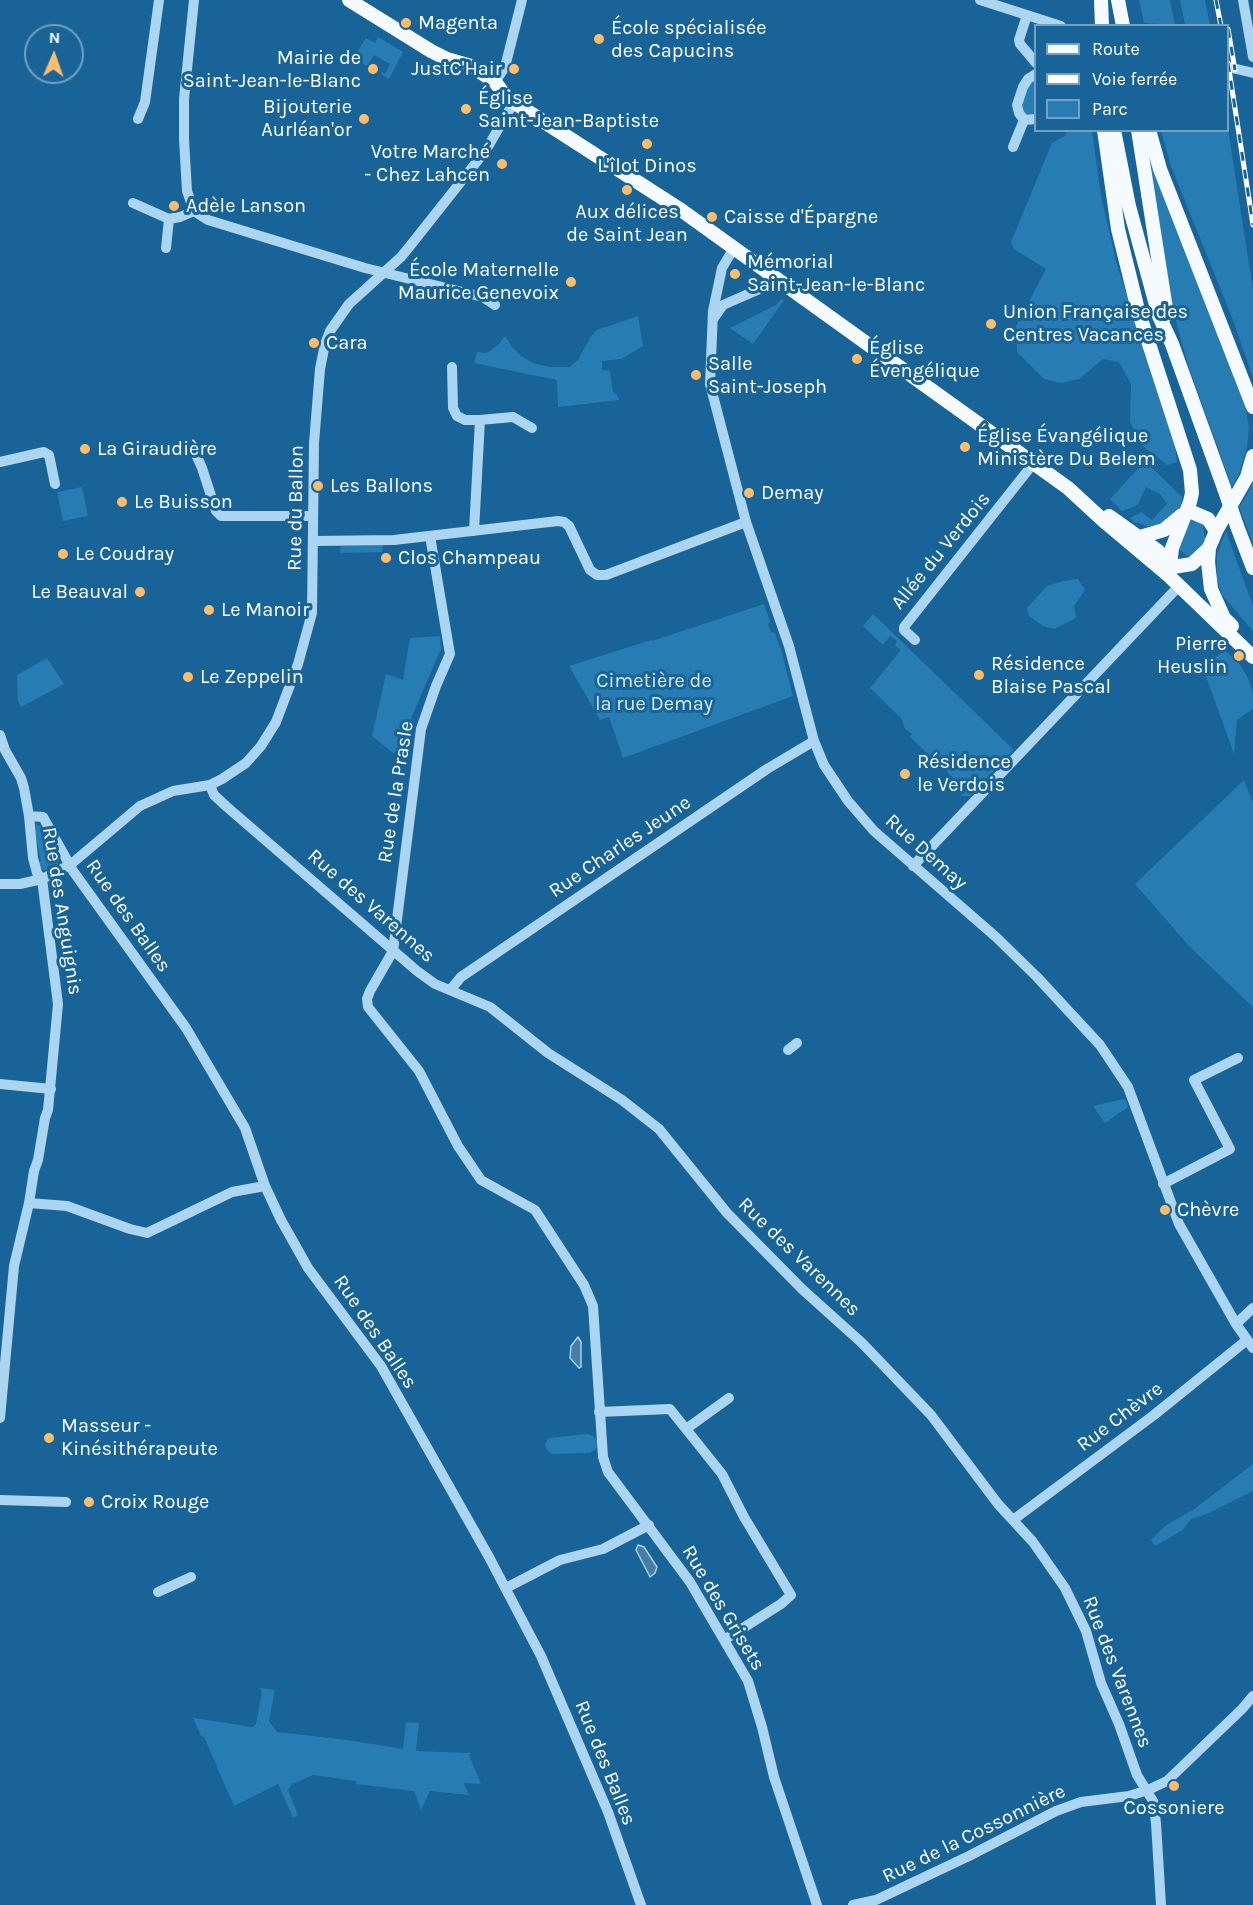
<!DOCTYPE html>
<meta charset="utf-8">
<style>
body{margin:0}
#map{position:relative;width:1253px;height:1905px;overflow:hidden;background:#186397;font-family:Karla,sans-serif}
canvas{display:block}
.legend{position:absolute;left:1034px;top:24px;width:195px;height:108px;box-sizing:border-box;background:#186397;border:2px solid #74a1c1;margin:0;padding:8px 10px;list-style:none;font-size:18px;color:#fff}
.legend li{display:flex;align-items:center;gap:12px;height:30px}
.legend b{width:30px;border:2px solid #74a1c1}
.north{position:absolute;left:24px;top:24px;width:60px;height:60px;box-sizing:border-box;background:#186397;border:2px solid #74a1c1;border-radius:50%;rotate:2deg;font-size:16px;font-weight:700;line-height:24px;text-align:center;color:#fff}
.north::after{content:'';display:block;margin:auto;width:21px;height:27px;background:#ffbd6b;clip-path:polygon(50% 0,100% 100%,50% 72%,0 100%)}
</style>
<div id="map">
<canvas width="1253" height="1905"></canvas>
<ul class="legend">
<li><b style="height:8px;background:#f5faff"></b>Route</li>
<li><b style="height:8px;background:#fff"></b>Voie ferrée</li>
<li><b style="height:16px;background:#277db3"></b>Parc</li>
</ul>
<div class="north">N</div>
</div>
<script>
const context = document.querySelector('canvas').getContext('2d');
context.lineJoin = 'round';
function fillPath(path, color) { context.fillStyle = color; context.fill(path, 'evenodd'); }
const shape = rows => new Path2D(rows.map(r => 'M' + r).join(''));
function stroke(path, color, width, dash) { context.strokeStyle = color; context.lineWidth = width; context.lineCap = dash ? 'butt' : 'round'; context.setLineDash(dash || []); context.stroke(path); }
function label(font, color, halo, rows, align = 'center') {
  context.font = font + ' Karla,sans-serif'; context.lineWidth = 6; context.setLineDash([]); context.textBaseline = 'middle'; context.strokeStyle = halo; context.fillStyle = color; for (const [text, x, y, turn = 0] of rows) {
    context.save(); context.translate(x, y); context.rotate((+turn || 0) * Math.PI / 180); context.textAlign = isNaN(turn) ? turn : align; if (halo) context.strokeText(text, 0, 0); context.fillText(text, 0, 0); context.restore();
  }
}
const green = shape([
 [1139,0,1170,0,1175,25,1144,23],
 [1180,0,1205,0,1210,25,1185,25],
 [378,37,403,52,389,79,381,74,382,72,385,74,390,64,374,55,367,66,353,58,366,38,375,43],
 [1035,78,1035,116,1030,117,1023,113,1022,100,1024,93],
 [1228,129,1253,290,1253,378,1233,320,1171,166,1161,131,1228,130],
 [1067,131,1092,131,1101,196,1117,265,1175,443,1177,462,1167,465,1143,446,1130,422,1131,384,1119,362,1103,359,1079,379,1061,383,1044,379,1017,352,1016,326,1046,269,1014,249,1011,242,1052,143,1065,136],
 [1147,145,1245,403,1249,427,1247,447,1240,471,1232,487,1189,368,1177,325,1169,291],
 [781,299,784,300,753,344,730,328,776,305],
 [638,316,643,346,621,359,602,361,602,370,610,371,613,392,617,395,619,400,558,407,557,380,474,363,477,352,485,353,490,351,499,344,505,336,513,348,521,356,533,363,550,367,569,367,578,360,591,336,597,330],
 [1145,461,1183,498,1180,507,1169,522,1155,526,1146,526,1134,522,1130,518,1141,512,1152,520,1167,504,1160,494,1146,487,1138,504,1132,508,1122,511,1110,499],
 [1253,482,1253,544,1239,507,1247,495],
 [82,487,88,516,63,521,57,492],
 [1191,518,1200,521,1203,525,1205,539,1203,546,1191,559,1176,547],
 [1226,531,1253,606,1253,631,1222,595,1217,580,1217,554],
 [383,545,382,552,340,553,341,546],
 [1078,579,1085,590,1074,606,1076,618,1054,629,1043,626,1029,616,1027,608,1047,586,1063,581],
 [764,604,770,621,768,625,771,632,775,633,781,650,793,696,623,758,609,717,600,720,569,666,651,640,652,641],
 [873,614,1012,748,1013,750,970,796,962,796,960,794,964,788,910,737,912,734,905,729,901,718,870,688,901,650,895,646,897,641,890,636,883,645,863,626],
 [440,636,441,649,412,716,407,749,393,753,372,736,386,674,403,680,410,638],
 [1224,650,1239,663,1248,678,1253,694,1253,709,1237,720,1234,754,1203,668],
 [47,658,64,684,21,707,18,701,17,675],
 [1244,780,1253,803,1253,1007,1189,946,1135,884],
 [35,824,40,826,59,859,58,865,54,864,48,866,47,869,45,870,39,869,38,862,41,861,34,827],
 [1123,1099,1126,1101,1128,1107,1105,1123,1093,1106],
 [588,1434,593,1436,598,1441,596,1449,590,1453,552,1454,547,1450,545,1444,549,1438],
 [1253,1464,1253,1491,1207,1514,1191,1519,1183,1530,1155,1546,1151,1540,1166,1525,1193,1510],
 [260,1688,275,1690,269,1721,277,1732,347,1740,403,1749,406,1722,419,1723,416,1751,471,1753,469,1755,481,1784,464,1783,469,1795,430,1791,421,1810,414,1791,356,1784,356,1781,313,1775,292,1784,288,1790,298,1815,293,1818,278,1784,234,1806,204,1737,201,1736,193,1718,253,1727,256,1724,262,1692]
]);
const water = shape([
 [578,1337,581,1342,581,1367,579,1368,570,1358,571,1346,578,1337],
 [638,1545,644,1547,657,1567,655,1573,650,1577,636,1550,638,1545]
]);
const minor = shape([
 [194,0,184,99,184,139,187,191,194,211,208,220,365,268,483,297,495,305],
 [980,0,1061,26],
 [1243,0,1253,57],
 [1027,15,1019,40,1020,44,1036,63],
 [1228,67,1253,73],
 [1036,74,1028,79,1023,87,1017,105,1019,113,1024,120,1036,119],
 [495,82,505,67,522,0],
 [138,119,145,102,159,0],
 [1013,147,1024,120],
 [133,203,169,219,180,217,194,211],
 [166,248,169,219],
 [734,248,722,268,713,311,710,384,746,522,789,646,814,741,824,765,848,801,874,831,996,937,1037,977,1100,1045,1128,1087,1179,1224,1236,1324,1253,1348],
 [714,318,723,305,762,288,772,276],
 [452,367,453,408,457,416,465,420,480,420],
 [194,450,202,468,216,511,221,516,313,516],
 [0,462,44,452,49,455,55,484],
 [474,531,480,420,513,417,532,428],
 [430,536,450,654,436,686,421,729,393,951,370,991,367,999,368,1007,419,1071,458,1146,481,1180,535,1210,584,1285,593,1306,603,1457,608,1472,690,1582,748,1681,762,1727,774,1777,817,1905],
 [313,541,394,540,558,521,564,522,569,526,590,570,597,575,606,575,746,522],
 [915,640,904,630,904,627,1040,455],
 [0,735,5,750,21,778,24,788,29,816,33,858,37,873,42,879,58,1004,48,1110,45,1118,38,1160,34,1171,29,1203,14,1266,0,1418],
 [210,785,214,795,227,807,417,971,435,984,490,1007,548,1053,622,1100,659,1129,727,1213,802,1289,862,1343,931,1415,998,1504,1033,1542,1065,1588,1086,1631,1101,1683,1119,1724,1137,1775,1153,1801,1156,1823,1161,1905],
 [29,816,43,817,73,871,186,1028,245,1128,265,1186,281,1220,308,1268,381,1366,489,1557,541,1656,608,1812,641,1905],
 [913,866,1179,586],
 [0,884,20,884,42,879,70,865,140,806,173,791,210,785,222,779,246,763,261,746,276,722,298,664,312,613,314,443,320,369,325,344,330,331,349,304,401,257,410,246,486,150,514,102],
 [451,989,461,977,767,769,814,741],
 [788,1050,797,1043],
 [0,1084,51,1089],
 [1163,1184,1230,1149,1194,1080,1238,1058],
 [29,1203,67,1206,130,1229,147,1233,232,1192,265,1186],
 [1236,1324,1253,1308],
 [599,1412,670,1409,722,1474,744,1517,791,1595,781,1604,724,1640],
 [686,1429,729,1398],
 [0,1500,66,1502],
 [1013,1520,1154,1415,1247,1340],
 [506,1588,560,1560,603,1549,649,1525],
 [158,1592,191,1577],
 [853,1905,876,1900,969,1856,1056,1811,1081,1802,1129,1796,1148,1790,1167,1781,1242,1709,1253,1696]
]);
const major = shape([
 [349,0,431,51,447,59,471,66,495,82,507,98,681,210,1068,488,1106,523,1169,576,1253,657],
 [1101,0,1102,26],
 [1118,0,1123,26],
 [1104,130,1118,229,1138,310,1190,470,1192,493,1190,502,1172,548,1169,576],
 [1114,130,1129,206,1159,316,1172,344,1224,488],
 [1138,130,1167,315],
 [1149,130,1160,169,1253,407],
 [1187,510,1208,519,1216,531],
 [1109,516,1158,551,1174,567],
 [1237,526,1253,568],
 [1140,537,1164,530,1182,515],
 [1167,565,1173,567,1192,564,1209,548],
 [1232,626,1224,618,1211,589,1208,562,1209,548,1216,531,1247,477,1253,456]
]);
const rail = shape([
 [1216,0,1221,26],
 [1228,29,1235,70],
 [1228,63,1253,225]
]);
const majorBridge = shape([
 [1224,488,1237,526]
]);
const markers = [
 [406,23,6,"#ffbd6b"],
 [599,39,6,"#ffbd6b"],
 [373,69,6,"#ffbd6b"],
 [514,69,6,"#ffbd6b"],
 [466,109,6,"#ffbd6b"],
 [364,119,6,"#ffbd6b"],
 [647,144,6,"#ffbd6b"],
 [502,164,6,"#ffbd6b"],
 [627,190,6,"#ffbd6b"],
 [174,206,6,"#ffbd6b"],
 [712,217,6,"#ffbd6b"],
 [735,274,6,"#ffbd6b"],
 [571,282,6,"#ffbd6b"],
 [991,324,6,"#ffbd6b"],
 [314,343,6,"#ffbd6b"],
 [857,359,6,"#ffbd6b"],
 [696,375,6,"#ffbd6b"],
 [965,447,6,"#ffbd6b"],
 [85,449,6,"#ffbd6b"],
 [318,486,6,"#ffbd6b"],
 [749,493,6,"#ffbd6b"],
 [122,502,6,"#ffbd6b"],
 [63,554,6,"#ffbd6b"],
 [386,558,6,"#ffbd6b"],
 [140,592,6,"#ffbd6b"],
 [209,610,6,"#ffbd6b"],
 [1239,656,6,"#ffbd6b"],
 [979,675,6,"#ffbd6b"],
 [188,677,6,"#ffbd6b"],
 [905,774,6,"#ffbd6b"],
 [1165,1210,6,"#ffbd6b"],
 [49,1438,6,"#ffbd6b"],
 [89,1502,6,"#ffbd6b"],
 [1174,1786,6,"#ffbd6b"]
];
const poiNames = [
 ["Magenta",418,23],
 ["École spécialisée",611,28],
 ["des Capucins",611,51],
 ["Mairie de",361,58,"right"],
 ["Saint-Jean-le-Blanc",361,81,"right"],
 ["JustC'Hair",502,69,"right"],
 ["Église",478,98],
 ["Saint-Jean-Baptiste",478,121],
 ["Bijouterie",352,107,"right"],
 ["Aurléan'or",352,130,"right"],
 ["Votre Marché",490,152,"right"],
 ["- Chez Lahcen",490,175,"right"],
 ["L'îlot Dinos",647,166,"center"],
 ["Adèle Lanson",186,206],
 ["Aux délices",627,212,"center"],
 ["de Saint Jean",627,235,"center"],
 ["Caisse d'Épargne",724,217],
 ["Mémorial",747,262],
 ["Saint-Jean-le-Blanc",747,285],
 ["École Maternelle",559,270,"right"],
 ["Maurice Genevoix",559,293,"right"],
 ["Union Française des",1003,312],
 ["Centres Vacances",1003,335],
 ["Cara",326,343],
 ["Église",869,348],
 ["Évengélique",869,371],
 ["Salle",708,364],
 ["Saint-Joseph",708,387],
 ["Église Évangélique",977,436],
 ["Ministère Du Belem",977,459],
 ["La Giraudière",97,449],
 ["Les Ballons",330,486],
 ["Demay",761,493],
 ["Le Buisson",134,502],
 ["Le Coudray",75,554],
 ["Clos Champeau",398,558],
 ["Le Beauval",128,592,"right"],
 ["Le Manoir",221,610],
 ["Pierre",1227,644,"right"],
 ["Heuslin",1227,667,"right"],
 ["Résidence",991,664],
 ["Blaise Pascal",991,687],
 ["Le Zeppelin",200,677],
 ["Résidence",917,762],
 ["le Verdois",917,785],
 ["Chèvre",1177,1210],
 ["Masseur -",61,1426],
 ["Kinésithérapeute",61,1449],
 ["Croix Rouge",101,1502],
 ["Cossoniere",1174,1808,"center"]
];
const streetNames = [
 ["Rue du Ballon",296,508,-89],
 ["Allée du Verdois",941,551,-51],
 ["Rue de la Prasle",396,792,-81],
 ["Rue Charles Jeune",620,847,-34],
 ["Rue Demay",926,852,42],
 ["Rue des Varennes",371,906,41],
 ["Rue des Anguignis",62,911,81],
 ["Rue des Balles",128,916,55],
 ["Rue des Varennes",799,1257,44],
 ["Rue des Balles",375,1332,56],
 ["Rue Chèvre",1120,1417,-37],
 ["Rue des Grisets",723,1608,59],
 ["Rue des Varennes",1117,1672,69],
 ["Rue des Balles",605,1763,68],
 ["Rue de la Cossonnière",974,1834,-26]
];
const parkNames = [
 ["Cimetière de",654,681],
 ["la rue Demay",654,704]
];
fillPath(green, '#277db3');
fillPath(water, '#497da1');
stroke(water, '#9ed3f3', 1.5);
stroke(minor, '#abd5f1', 10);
stroke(major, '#f5faff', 14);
stroke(rail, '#fff', 5);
stroke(rail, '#186397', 3, [9]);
stroke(majorBridge, '#f5faff', 14);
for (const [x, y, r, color] of markers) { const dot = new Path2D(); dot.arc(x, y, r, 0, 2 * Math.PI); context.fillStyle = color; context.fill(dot); stroke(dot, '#186397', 2); }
label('20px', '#fff', '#186397', poiNames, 'left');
label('20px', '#fff', '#186397', streetNames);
label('20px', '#d2ebfc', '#186397', parkNames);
</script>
